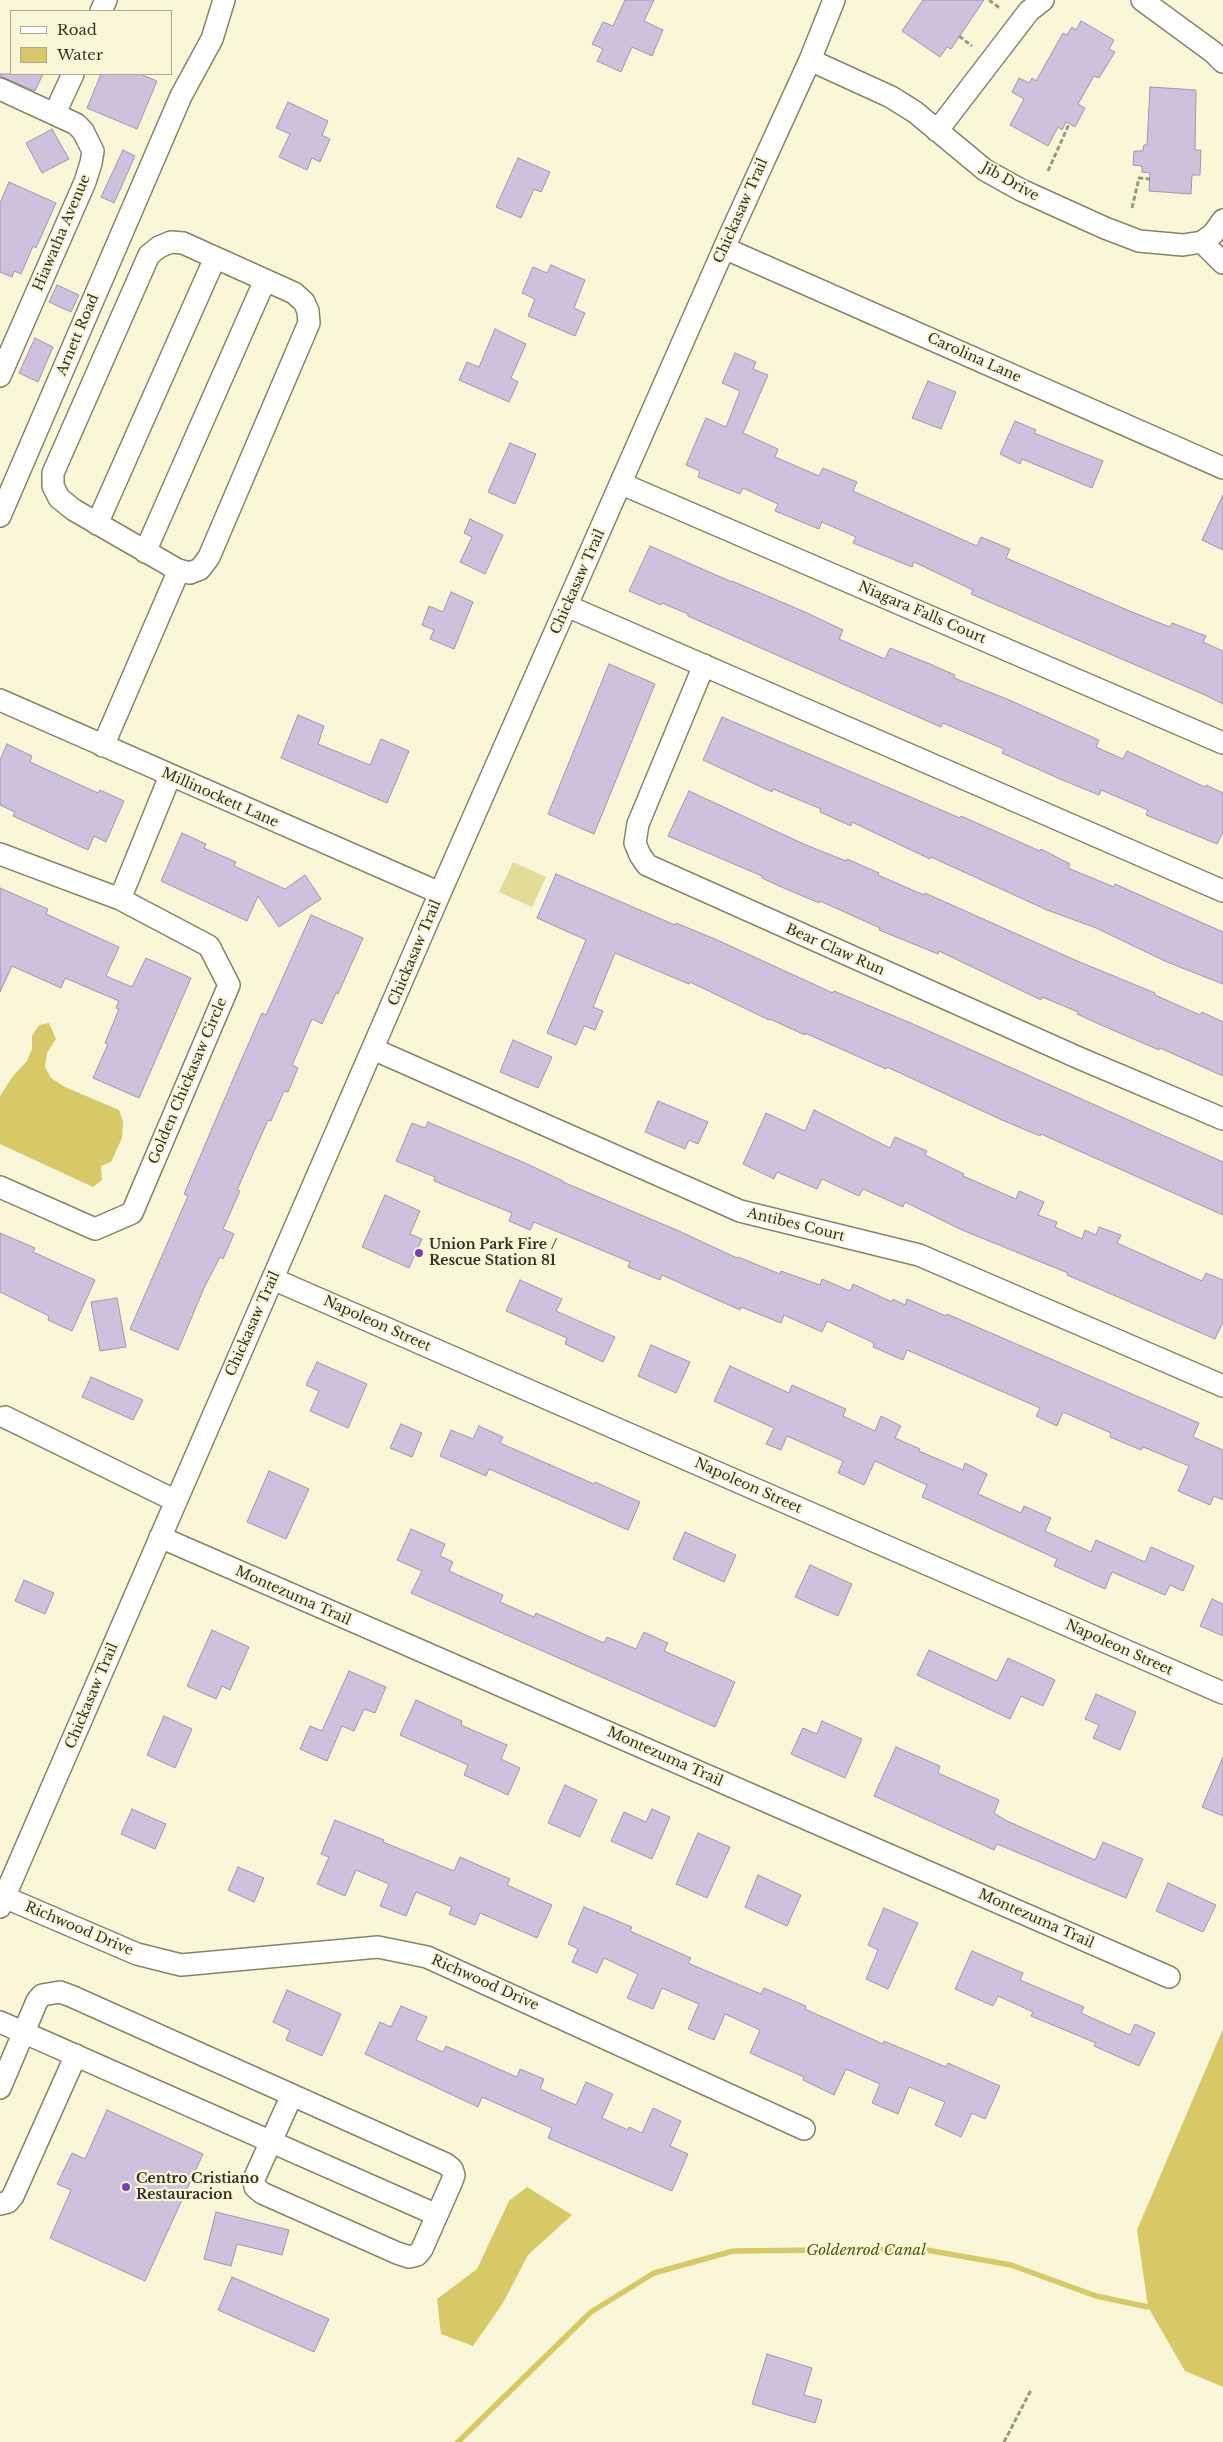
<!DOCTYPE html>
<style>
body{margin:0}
#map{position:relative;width:1223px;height:2442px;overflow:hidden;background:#faf7d8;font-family:"Libre Baskerville",serif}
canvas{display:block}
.legend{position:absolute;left:10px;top:10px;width:162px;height:65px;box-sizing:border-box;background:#faf7d8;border:1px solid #aba992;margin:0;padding:6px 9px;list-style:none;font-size:15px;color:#353328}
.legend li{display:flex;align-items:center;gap:10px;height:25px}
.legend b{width:25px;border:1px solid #aba992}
</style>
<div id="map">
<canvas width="1223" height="2442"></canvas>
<ul class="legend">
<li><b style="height:6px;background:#fff"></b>Road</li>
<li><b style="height:14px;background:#d7c968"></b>Water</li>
</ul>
</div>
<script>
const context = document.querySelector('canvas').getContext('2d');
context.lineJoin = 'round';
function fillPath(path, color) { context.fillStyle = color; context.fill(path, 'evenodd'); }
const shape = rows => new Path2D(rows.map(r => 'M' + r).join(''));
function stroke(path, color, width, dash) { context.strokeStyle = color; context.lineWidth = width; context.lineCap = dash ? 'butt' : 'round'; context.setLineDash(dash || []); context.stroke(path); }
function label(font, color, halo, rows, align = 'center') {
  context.font = font + ' "Libre Baskerville",serif'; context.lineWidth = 4.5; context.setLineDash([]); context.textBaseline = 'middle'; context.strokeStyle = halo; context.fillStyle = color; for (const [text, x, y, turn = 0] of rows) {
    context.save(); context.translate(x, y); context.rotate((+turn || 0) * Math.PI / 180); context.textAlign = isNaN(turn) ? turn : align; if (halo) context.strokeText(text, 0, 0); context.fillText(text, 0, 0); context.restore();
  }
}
const green = shape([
 [513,862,546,877,532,907,499,892]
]);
const water = shape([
 [49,1023,56,1039,47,1053,45,1067,51,1078,65,1087,119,1110,123,1121,122,1138,111,1162,101,1166,102,1180,93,1187,0,1144,0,1096,13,1076,27,1061,32,1049,32,1036,39,1025],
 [1223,2029,1223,2387,1185,2371,1148,2307,1137,2230],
 [527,2187,572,2215,528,2255,503,2303,473,2346,441,2334,437,2299,477,2269,509,2201]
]);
const stream = shape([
 [458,2442,591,2312,654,2273,733,2251,921,2249,1011,2265,1096,2296,1148,2307,1153,2304]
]);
const building = shape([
 [625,0,654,0,644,21,663,30,652,56,632,47,621,72,597,61,603,49,592,44,603,22,613,26,625,0],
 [923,0,984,0,951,49,947,47,940,57,902,31,923,0],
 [1081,21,1114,40,1109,49,1115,52,1099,78,1094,76,1078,104,1085,108,1075,127,1066,122,1062,130,1058,127,1048,146,1010,125,1024,99,1012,92,1019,78,1029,83,1032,78,1036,81,1063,33,1067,35,1072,27,1076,30,1081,21],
 [0,74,43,74,35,91,0,76,0,74],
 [101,74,140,74,157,81,137,129,87,108,101,74],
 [1150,87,1196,90,1195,150,1201,150,1200,175,1192,175,1191,194,1149,191,1150,173,1142,172,1142,166,1133,165,1134,151,1143,151,1144,145,1147,145,1150,87],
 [288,102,328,121,322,135,330,139,320,162,312,158,307,170,279,157,290,134,276,128,288,102],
 [52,129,69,159,42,173,26,143,52,129],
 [123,150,135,156,114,203,101,197,123,150],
 [518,158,550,172,541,192,534,189,521,218,496,207,518,158],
 [9,182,56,203,36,248,33,246,21,274,14,271,12,277,0,272,0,203,9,182],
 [551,265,585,280,574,308,585,313,575,336,528,316,535,299,522,293,533,267,547,273,551,265],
 [57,285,79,295,71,312,49,302,57,285],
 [495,329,526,344,511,378,518,382,509,402,459,380,467,362,479,367,495,329],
 [35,338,53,347,38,382,19,373,35,338],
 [735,353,756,362,753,369,768,375,743,433,778,449,775,457,819,476,823,468,857,482,853,491,977,546,981,537,1010,549,1006,558,1132,612,1170,627,1172,623,1206,636,1203,642,1223,651,1223,704,1205,695,971,594,973,590,914,562,912,567,853,543,856,537,822,522,819,529,775,511,778,504,743,488,740,494,698,477,700,471,686,465,706,418,726,427,740,391,722,383,735,353],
 [928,381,956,392,941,429,912,418,928,381],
 [1015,421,1036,430,1034,433,1103,461,1092,488,1022,459,1020,464,1000,454,1015,421],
 [510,443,536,454,515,504,488,492,510,443],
 [1223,495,1223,550,1202,540,1223,495],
 [470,519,503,535,485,574,460,562,472,537,464,533,470,519],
 [650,546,732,582,732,581,805,612,843,630,839,639,885,659,890,648,930,664,955,675,954,678,1007,699,1099,740,1096,747,1123,759,1127,751,1205,787,1206,785,1223,793,1223,832,1217,844,1146,815,1148,810,1101,790,1099,795,1060,779,1002,753,1004,749,943,723,941,727,888,704,688,616,688,614,662,603,661,605,629,591,650,546],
 [451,592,473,602,454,649,430,639,434,630,422,625,429,606,443,612,451,592],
 [609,664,655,684,594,834,548,814,609,664],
 [298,715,324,726,318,744,370,765,381,739,409,751,387,803,281,758,298,715],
 [722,717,960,818,961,816,1040,851,1041,849,1070,864,1068,868,1114,887,1115,884,1223,932,1223,984,1167,962,1096,928,1047,910,931,857,930,859,852,822,851,826,820,812,821,809,773,789,772,792,703,760,722,717],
 [7,744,32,756,30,762,98,793,100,790,124,801,106,842,94,836,88,850,13,816,15,812,0,805,0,760,7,744],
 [689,791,806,845,846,861,847,859,879,873,878,875,924,895,925,893,1075,960,1155,993,1155,995,1200,1015,1202,1012,1223,1022,1223,1076,1160,1048,1159,1050,1101,1025,1077,1014,1078,1012,1042,997,1041,1000,939,951,938,954,879,930,880,928,820,901,819,903,779,886,762,878,762,876,668,836,689,791],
 [182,833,206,844,204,848,236,862,234,866,285,889,305,875,321,899,279,927,258,896,247,921,161,881,182,833],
 [556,874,675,925,676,923,715,939,833,993,834,991,913,1024,1223,1162,1223,1215,1041,1134,1040,1136,1002,1120,887,1067,886,1069,805,1033,805,1035,770,1019,769,1020,690,982,689,984,615,953,593,1007,603,1011,595,1030,584,1026,576,1045,547,1033,586,940,537,918,556,874],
 [0,888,48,909,46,914,119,947,106,976,132,987,146,958,191,978,139,1098,93,1078,108,1044,105,1043,119,1009,116,1008,119,1001,65,978,61,988,12,966,0,992,0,888],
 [311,915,363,938,338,994,336,993,322,1024,312,1019,292,1065,298,1068,288,1092,284,1091,271,1121,268,1120,237,1190,240,1191,223,1229,234,1234,223,1259,220,1257,204,1288,178,1350,130,1329,188,1196,184,1194,237,1070,262,1013,266,1015,311,915],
 [513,1040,552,1057,538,1088,500,1072,513,1040],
 [658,1101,708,1122,698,1144,689,1140,685,1149,645,1132,658,1101],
 [814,1110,890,1148,895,1137,927,1151,925,1155,964,1174,963,1176,1016,1199,1019,1191,1044,1202,1038,1215,1057,1222,1055,1227,1082,1239,1085,1230,1096,1235,1099,1227,1121,1235,1117,1243,1202,1281,1206,1273,1223,1280,1223,1322,1215,1339,1067,1275,1068,1273,962,1230,905,1202,903,1207,863,1189,859,1196,822,1179,817,1189,777,1172,774,1179,743,1164,766,1113,805,1131,814,1110],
 [428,1122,525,1163,563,1181,563,1182,679,1231,737,1258,738,1257,780,1274,781,1271,820,1285,822,1279,850,1291,853,1284,892,1302,893,1299,905,1305,907,1299,946,1316,947,1314,1199,1423,1193,1437,1223,1450,1223,1500,1214,1496,1210,1505,1178,1491,1189,1466,1143,1447,1141,1450,1110,1437,1111,1433,1063,1412,1057,1426,1036,1416,1040,1408,907,1350,903,1360,873,1347,874,1343,827,1321,822,1332,784,1315,781,1323,741,1307,740,1310,662,1275,660,1280,628,1267,630,1262,534,1222,530,1230,509,1221,512,1213,434,1181,435,1177,396,1161,412,1123,425,1128,428,1122],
 [385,1195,420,1211,410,1234,422,1239,409,1268,362,1247,385,1195],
 [0,1233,35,1248,33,1252,95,1280,72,1331,48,1320,49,1316,0,1292,0,1233],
 [520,1280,562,1299,556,1311,615,1337,603,1362,565,1344,567,1338,506,1311,520,1280],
 [117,1298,126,1347,100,1351,91,1302,117,1298],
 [651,1345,690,1362,676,1393,638,1376,651,1345],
 [317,1362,367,1384,348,1428,310,1411,319,1391,306,1385,317,1362],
 [730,1366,789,1393,792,1385,846,1409,843,1416,875,1431,881,1416,901,1426,895,1438,920,1449,919,1451,963,1470,965,1463,987,1474,978,1494,1021,1513,1024,1506,1051,1518,1045,1531,1091,1552,1096,1540,1145,1562,1151,1547,1194,1566,1183,1591,1170,1585,1165,1595,1112,1572,1105,1589,1054,1566,1057,1559,922,1497,927,1485,875,1461,864,1485,838,1473,843,1461,787,1436,781,1450,766,1444,774,1428,714,1401,730,1366],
 [91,1377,143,1400,133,1420,82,1397,91,1377],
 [401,1424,422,1433,412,1457,390,1448,401,1424],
 [479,1426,503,1437,500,1443,594,1484,595,1482,640,1502,628,1530,489,1469,486,1476,440,1456,451,1430,473,1439,479,1426],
 [269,1471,309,1489,286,1539,247,1522,269,1471],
 [411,1529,445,1544,440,1556,453,1562,449,1571,503,1595,500,1602,534,1617,536,1613,604,1643,607,1637,636,1649,644,1632,668,1643,664,1651,735,1682,715,1727,411,1593,422,1571,397,1560,411,1529],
 [685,1532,736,1555,724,1582,673,1559,685,1532],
 [810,1565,852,1584,838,1616,795,1597,810,1565],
 [24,1580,54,1593,45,1614,15,1601,24,1580],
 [1212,1599,1223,1604,1223,1636,1200,1626,1212,1599],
 [212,1630,249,1647,230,1690,222,1686,216,1699,187,1686,212,1630],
 [929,1650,997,1681,1008,1658,1055,1680,1043,1706,1021,1696,1010,1719,917,1675,929,1650],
 [349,1671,386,1687,375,1713,364,1709,354,1731,342,1726,327,1761,300,1749,310,1726,322,1731,349,1671],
 [1096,1694,1136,1712,1120,1750,1093,1738,1099,1725,1085,1719,1096,1694],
 [416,1700,462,1721,461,1725,507,1745,501,1759,520,1768,508,1795,464,1775,468,1765,400,1735,416,1700],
 [164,1716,192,1729,175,1768,147,1755,164,1716],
 [822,1721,862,1739,845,1778,791,1754,803,1728,817,1734,822,1721],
 [896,1747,940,1766,938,1773,999,1800,994,1813,1007,1821,1095,1860,1103,1842,1143,1859,1126,1898,997,1844,994,1850,874,1796,896,1747],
 [1223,1757,1223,1816,1202,1807,1223,1757],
 [565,1785,597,1800,580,1837,548,1823,565,1785],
 [132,1809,166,1824,155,1849,121,1834,132,1809],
 [652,1809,670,1817,652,1859,611,1841,624,1812,646,1822,652,1809],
 [335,1820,384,1840,383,1842,454,1871,460,1857,510,1879,507,1885,552,1905,537,1938,480,1913,475,1925,449,1914,452,1907,416,1892,406,1916,380,1906,389,1884,356,1870,345,1896,317,1884,329,1857,321,1854,335,1820],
 [698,1833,730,1847,707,1898,676,1884,698,1833],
 [238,1867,264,1878,254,1902,228,1890,238,1867],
 [758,1875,801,1895,787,1926,745,1907,758,1875],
 [1168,1883,1216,1905,1203,1932,1156,1911,1168,1883],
 [584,1907,632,1927,630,1931,691,1958,688,1963,761,1994,764,1988,806,2006,805,2009,883,2044,884,2041,946,2067,948,2063,1000,2086,985,2119,972,2113,961,2137,935,2125,945,2102,909,2087,898,2114,872,2103,880,2084,846,2069,834,2095,803,2080,804,2077,750,2053,760,2030,725,2014,714,2040,688,2029,699,2004,662,1988,653,2009,627,1998,638,1974,604,1958,597,1973,572,1962,578,1949,568,1944,584,1907],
 [884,1908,918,1923,888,1989,866,1979,878,1950,868,1945,884,1908],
 [972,1951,1023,1973,1020,1980,1084,2007,1081,2013,1130,2035,1135,2024,1155,2033,1139,2066,1094,2046,1096,2043,1031,2016,1033,2012,998,1996,993,2006,955,1989,972,1951],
 [287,1990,341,2014,322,2056,286,2040,290,2030,273,2022,287,1990],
 [401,2006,427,2017,416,2040,443,2052,446,2046,517,2077,520,2069,544,2079,540,2089,576,2105,586,2082,613,2094,602,2118,628,2130,629,2127,642,2133,653,2108,681,2121,670,2146,688,2154,672,2191,548,2138,552,2128,482,2097,478,2107,365,2054,380,2022,391,2027,401,2006],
 [107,2110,203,2154,145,2281,50,2238,71,2190,57,2184,72,2153,85,2159,107,2110],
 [216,2212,289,2230,282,2255,237,2244,231,2266,204,2259,216,2212],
 [232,2277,329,2319,314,2352,218,2310,232,2277],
 [767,2354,812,2368,804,2395,822,2400,815,2423,752,2404,767,2354]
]);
const path = shape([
 [989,0,1001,9],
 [959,36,972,46],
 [1048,171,1069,124],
 [1132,208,1139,178,1150,179],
 [1004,2442,1031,2390]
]);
const minor = shape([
 [1142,0,1213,52,1223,62],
 [101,11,106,0],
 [810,60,891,97,915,112,985,170,1021,190,1105,228,1139,241,1183,245,1202,242,1213,234,1223,220],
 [0,89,76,124,83,131,93,151,91,163,85,182,0,376],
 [55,113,73,74],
 [937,131,1029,11,1043,0],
 [171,242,183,243,294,293,304,302,308,311,309,323,209,557,200,569,190,573,178,570,74,510,59,498,53,486,53,473,149,255,159,247,171,242],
 [1202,242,1223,263],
 [724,248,1223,468],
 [622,484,1223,743],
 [0,516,181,96,212,39,224,0],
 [97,524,215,258],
 [145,552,265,280],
 [567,606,1223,891],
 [704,665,638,824,635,843,640,855,647,865,1079,1058,1223,1119],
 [0,700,440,893],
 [103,746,179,570],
 [0,854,120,899,209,946,229,985,132,1213,95,1229,0,1187],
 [120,899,170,776],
 [373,1049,740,1211,919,1255,1223,1386],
 [273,1279,1223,1693],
 [5,1417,176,1501],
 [160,1537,1169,1977],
 [4,1897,137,1954,181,1965,378,1947,427,1957,804,2129],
 [0,1907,440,893,729,237,810,60,834,0],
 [0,2022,437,2215],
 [0,2088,37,2001,42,1995,60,1992,71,1996,292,2095,446,2164,452,2169,454,2175,452,2181,422,2249,417,2255,409,2257,397,2253,262,2193,255,2187,254,2179,292,2095],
 [0,2204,8,2202,13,2196,76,2055]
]);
const markers = [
 [419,1253,5,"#7b3eb4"],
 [126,2187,5,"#7b3eb4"]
];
const streetNames = [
 ["Jib Drive",1010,182,29],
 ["Chickasaw Trail",741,211,-66],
 ["Hiawatha Avenue",62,233,-67],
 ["Arnett Road",78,335,-67],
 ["Carolina Lane",974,358,24],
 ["Chickasaw Trail",578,582,-66],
 ["Niagara Falls Court",922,613,23],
 ["Millinockett Lane",220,798,24],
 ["Bear Claw Run",835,950,24],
 ["Chickasaw Trail",415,953,-67],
 ["Golden Chickasaw Circle",188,1081,-67],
 ["Antibes Court",796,1225,14],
 ["Chickasaw Trail",253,1324,-66],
 ["Napoleon Street",377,1324,24],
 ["Napoleon Street",748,1486,24],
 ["Montezuma Trail",293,1596,24],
 ["Napoleon Street",1119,1648,24],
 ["Chickasaw Trail",92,1696,-67],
 ["Montezuma Trail",665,1757,24],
 ["Montezuma Trail",1036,1919,24],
 ["Richwood Drive",79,1929,23],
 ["Richwood Drive",485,1983,24]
];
const poiNames = [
 ["Union Park Fire /",429,1245],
 ["Rescue Station 81",429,1261],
 ["Centro Cristiano",136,2179],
 ["Restauracion",136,2195]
];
const waterNames = [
 ["Goldenrod Canal",866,2251]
];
fillPath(green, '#e5db98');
fillPath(water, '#d7c968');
stroke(stream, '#d7c968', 5.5);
fillPath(building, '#cdc1dd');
stroke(building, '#a095b0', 1);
stroke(minor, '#878368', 24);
stroke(path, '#9a9883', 3, [5, 2.5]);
stroke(minor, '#fff', 21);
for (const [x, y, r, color] of markers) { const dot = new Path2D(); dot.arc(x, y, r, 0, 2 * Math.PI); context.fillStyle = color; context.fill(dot); stroke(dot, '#faf7d8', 2); }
label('14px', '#353328', '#faf7d8', streetNames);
label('bold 14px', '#353328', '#faf7d8', poiNames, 'left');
label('italic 15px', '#5e5405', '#faf7d8', waterNames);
</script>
